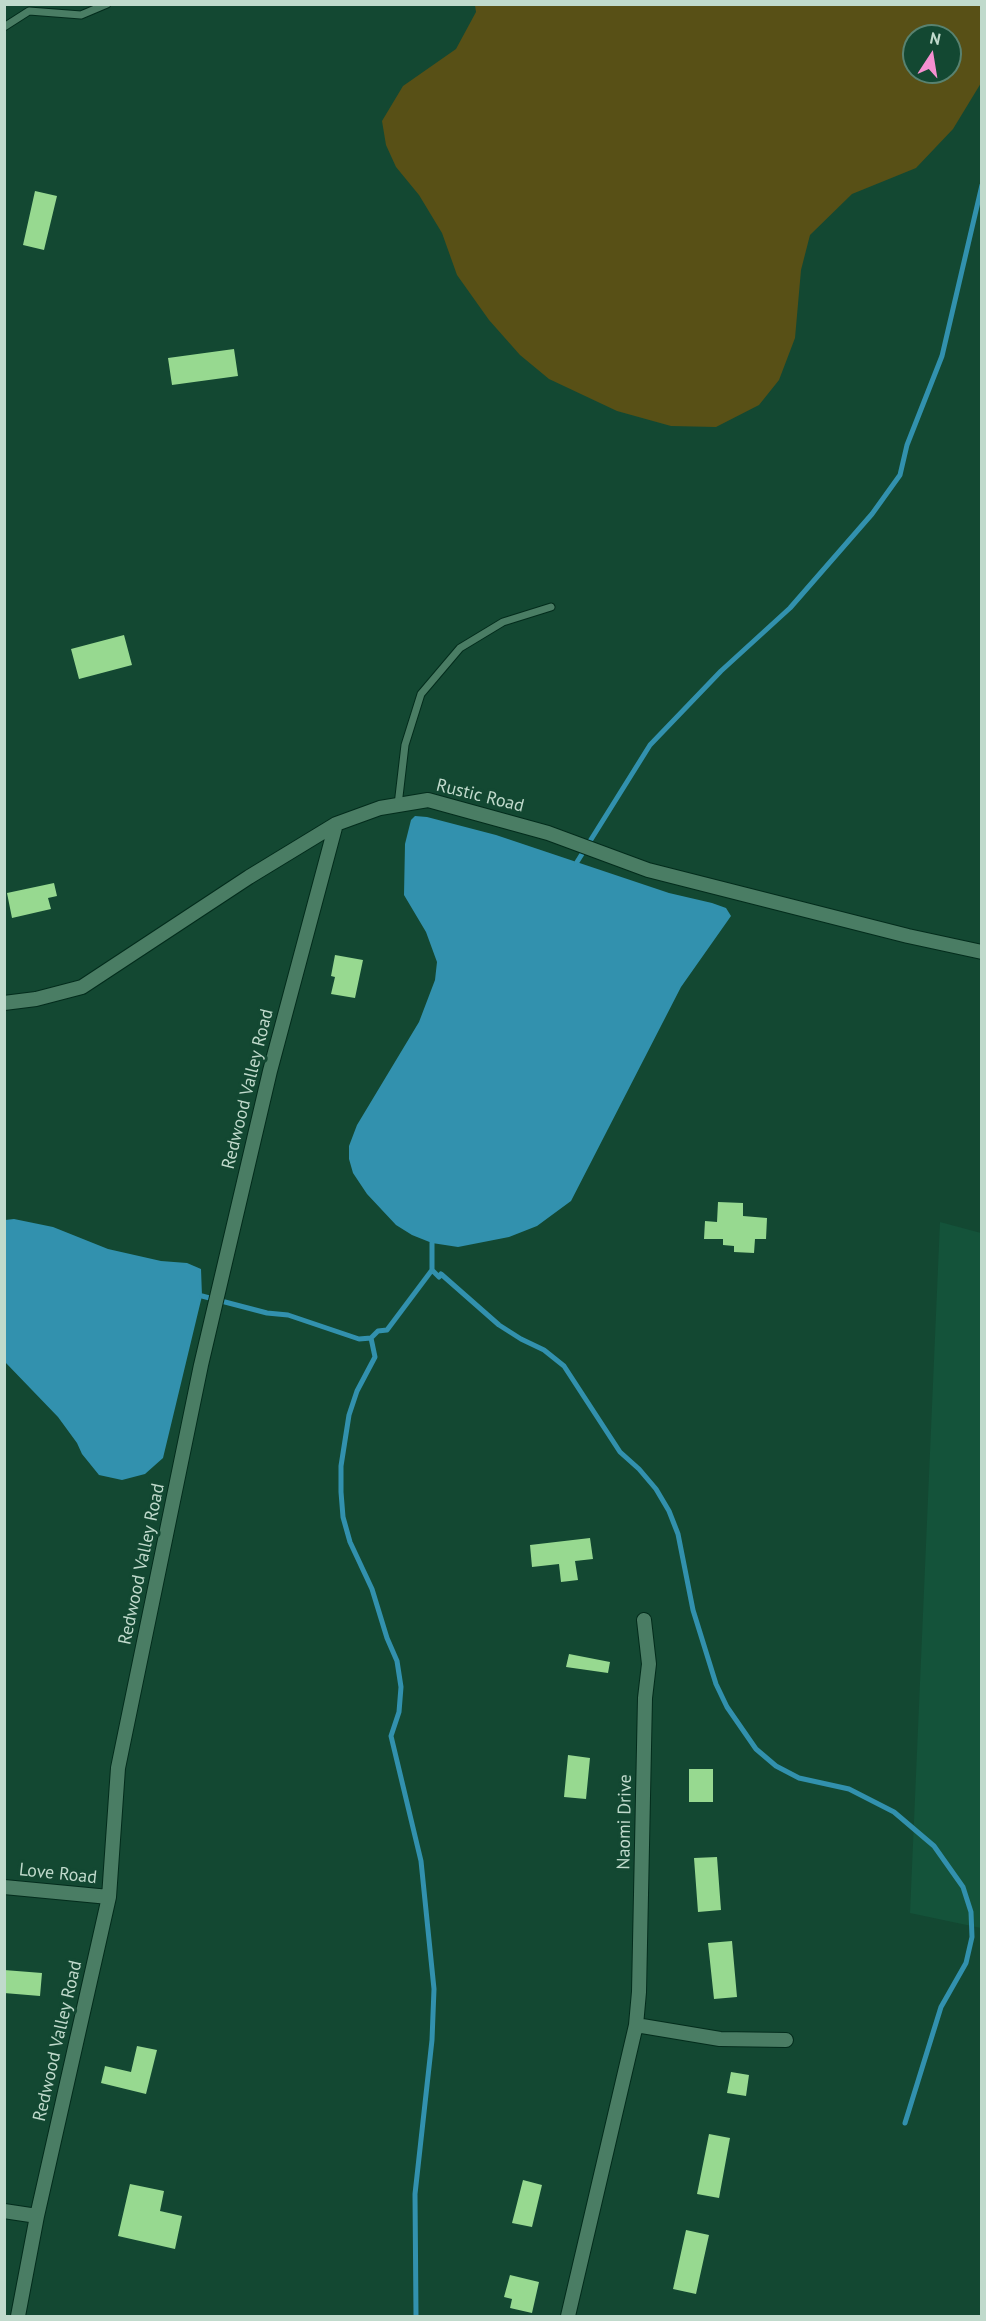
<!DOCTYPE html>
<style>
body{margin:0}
#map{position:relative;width:986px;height:2321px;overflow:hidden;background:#134832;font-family:"PT Sans",sans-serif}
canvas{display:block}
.frame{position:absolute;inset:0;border:6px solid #c0dacc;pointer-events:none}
.north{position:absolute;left:902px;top:24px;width:60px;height:60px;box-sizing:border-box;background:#134832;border:2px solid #588270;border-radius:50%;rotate:12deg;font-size:16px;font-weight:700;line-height:24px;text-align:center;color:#c0dacc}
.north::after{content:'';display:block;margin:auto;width:21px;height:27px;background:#f590d1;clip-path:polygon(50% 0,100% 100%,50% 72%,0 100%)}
</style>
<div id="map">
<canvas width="986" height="2321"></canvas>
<div class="frame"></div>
<div class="north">N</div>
</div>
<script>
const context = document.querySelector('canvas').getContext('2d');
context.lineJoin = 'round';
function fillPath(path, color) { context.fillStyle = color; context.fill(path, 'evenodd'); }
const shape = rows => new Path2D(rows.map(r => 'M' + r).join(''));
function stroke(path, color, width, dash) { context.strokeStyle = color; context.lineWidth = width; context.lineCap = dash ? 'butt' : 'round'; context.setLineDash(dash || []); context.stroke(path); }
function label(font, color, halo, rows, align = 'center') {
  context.font = font + ' "PT Sans",sans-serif'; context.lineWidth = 6; context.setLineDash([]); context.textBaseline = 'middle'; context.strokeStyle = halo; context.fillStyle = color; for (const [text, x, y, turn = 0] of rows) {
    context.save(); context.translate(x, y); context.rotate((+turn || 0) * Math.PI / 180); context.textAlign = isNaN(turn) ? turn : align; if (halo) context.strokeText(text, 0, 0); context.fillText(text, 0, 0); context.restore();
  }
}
const built = shape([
 [940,1222,981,1233,981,1928,910,1913]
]);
const green = shape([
 [475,5,981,5,981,83,953,129,916,168,852,194,810,235,801,270,795,338,779,380,759,405,716,427,671,426,617,411,549,379,520,355,489,320,457,275,442,233,419,195,396,167,386,145,382,121,403,86,456,49,476,12],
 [914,36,950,36,950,72,914,72]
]);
const water = shape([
 [415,816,427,817,496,835,669,893,712,903,726,908,731,916,681,987,571,1201,537,1226,509,1237,458,1247,432,1243,412,1235,396,1225,367,1194,353,1173,349,1159,349,1146,357,1125,419,1022,435,980,437,962,426,932,404,895,405,844,411,820],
 [14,1219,53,1227,108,1249,161,1261,187,1263,201,1269,202,1296,163,1458,145,1474,122,1480,99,1475,82,1454,77,1443,58,1417,5,1362,5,1220]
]);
const stream = shape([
 [577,862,650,745,721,671,790,608,872,514,900,475,907,445,942,356,982,185],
 [432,1270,439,1277,441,1274,499,1325,521,1339,544,1350,564,1366,620,1452,639,1469,656,1489,669,1511,678,1534,693,1610,716,1684,727,1707,756,1749,776,1766,799,1778,849,1789,894,1812,934,1846,963,1887,971,1912,972,1937,966,1963,941,2007,905,2123],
 [202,1296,267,1313,288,1315,359,1339,371,1338,378,1331,387,1330,432,1270,432,1243],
 [371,1338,375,1357,357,1391,349,1415,341,1466,341,1492,343,1517,350,1542,372,1589,387,1638,397,1661,401,1687,399,1712,391,1736,421,1861,434,1989,432,2040,415,2194,416,2316]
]);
const building = shape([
 [35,191,57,196,44,250,23,245],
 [234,349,238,376,172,385,168,358],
 [124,635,132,665,79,679,71,649],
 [54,883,57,896,48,898,51,909,12,918,7,893],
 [335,955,363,960,355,998,331,994,335,977,331,976],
 [718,1202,743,1203,743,1216,767,1218,766,1239,755,1239,754,1253,734,1252,734,1246,723,1245,723,1239,704,1239,705,1221,717,1222],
 [590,1538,593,1559,575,1561,578,1580,561,1582,559,1564,532,1567,530,1545],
 [569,1654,610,1662,608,1673,566,1667],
 [568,1755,590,1758,586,1799,564,1797],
 [689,1769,713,1769,713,1802,689,1802],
 [717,1857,721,1910,698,1912,694,1858],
 [732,1941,737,1997,714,1999,708,1943],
 [4,1970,42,1973,40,1996,4,1993],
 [137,2046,157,2050,146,2094,101,2083,105,2066,131,2072],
 [731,2072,749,2075,746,2096,727,2093],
 [709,2134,730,2138,719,2198,697,2194],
 [523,2180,542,2185,532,2227,512,2223],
 [130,2184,164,2191,160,2211,182,2216,175,2249,118,2236],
 [686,2230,709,2235,696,2294,673,2289],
 [510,2275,539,2282,532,2313,510,2308,512,2299,504,2297]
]);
const service = shape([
 [4,27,29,11,81,15,107,4],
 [398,805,405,745,421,694,460,648,503,622,551,607]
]);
const minor = shape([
 [4,1003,36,999,82,987,249,877,336,824,380,808,428,800,548,833,648,870,908,936,982,952],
 [4,1887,109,1897],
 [636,2025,720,2039,786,2040],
 [4,2211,37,2216],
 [18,2316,37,2216,109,1897,118,1768,201,1365,270,1071,336,824],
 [568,2316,636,2025,639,1992,645,1698,649,1664,644,1620]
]);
const streetNames = [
 ["Rustic Road",480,796,14],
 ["Redwood Valley Road",248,1089,-76],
 ["Redwood Valley Road",142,1564,-78],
 ["Naomi Drive",625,1822,-89],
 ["Love Road",58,1874,6],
 ["Redwood Valley Road",58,2041,-77]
];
fillPath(built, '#14533a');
fillPath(green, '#585016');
fillPath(water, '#3291ae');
stroke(stream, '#3291ae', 5);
fillPath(building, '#97d990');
stroke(service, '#032c1c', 9);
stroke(minor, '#032c1c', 16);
stroke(service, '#4a7d64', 7);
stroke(minor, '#4a7d64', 14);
label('18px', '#c0dacc', '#134832', streetNames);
</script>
